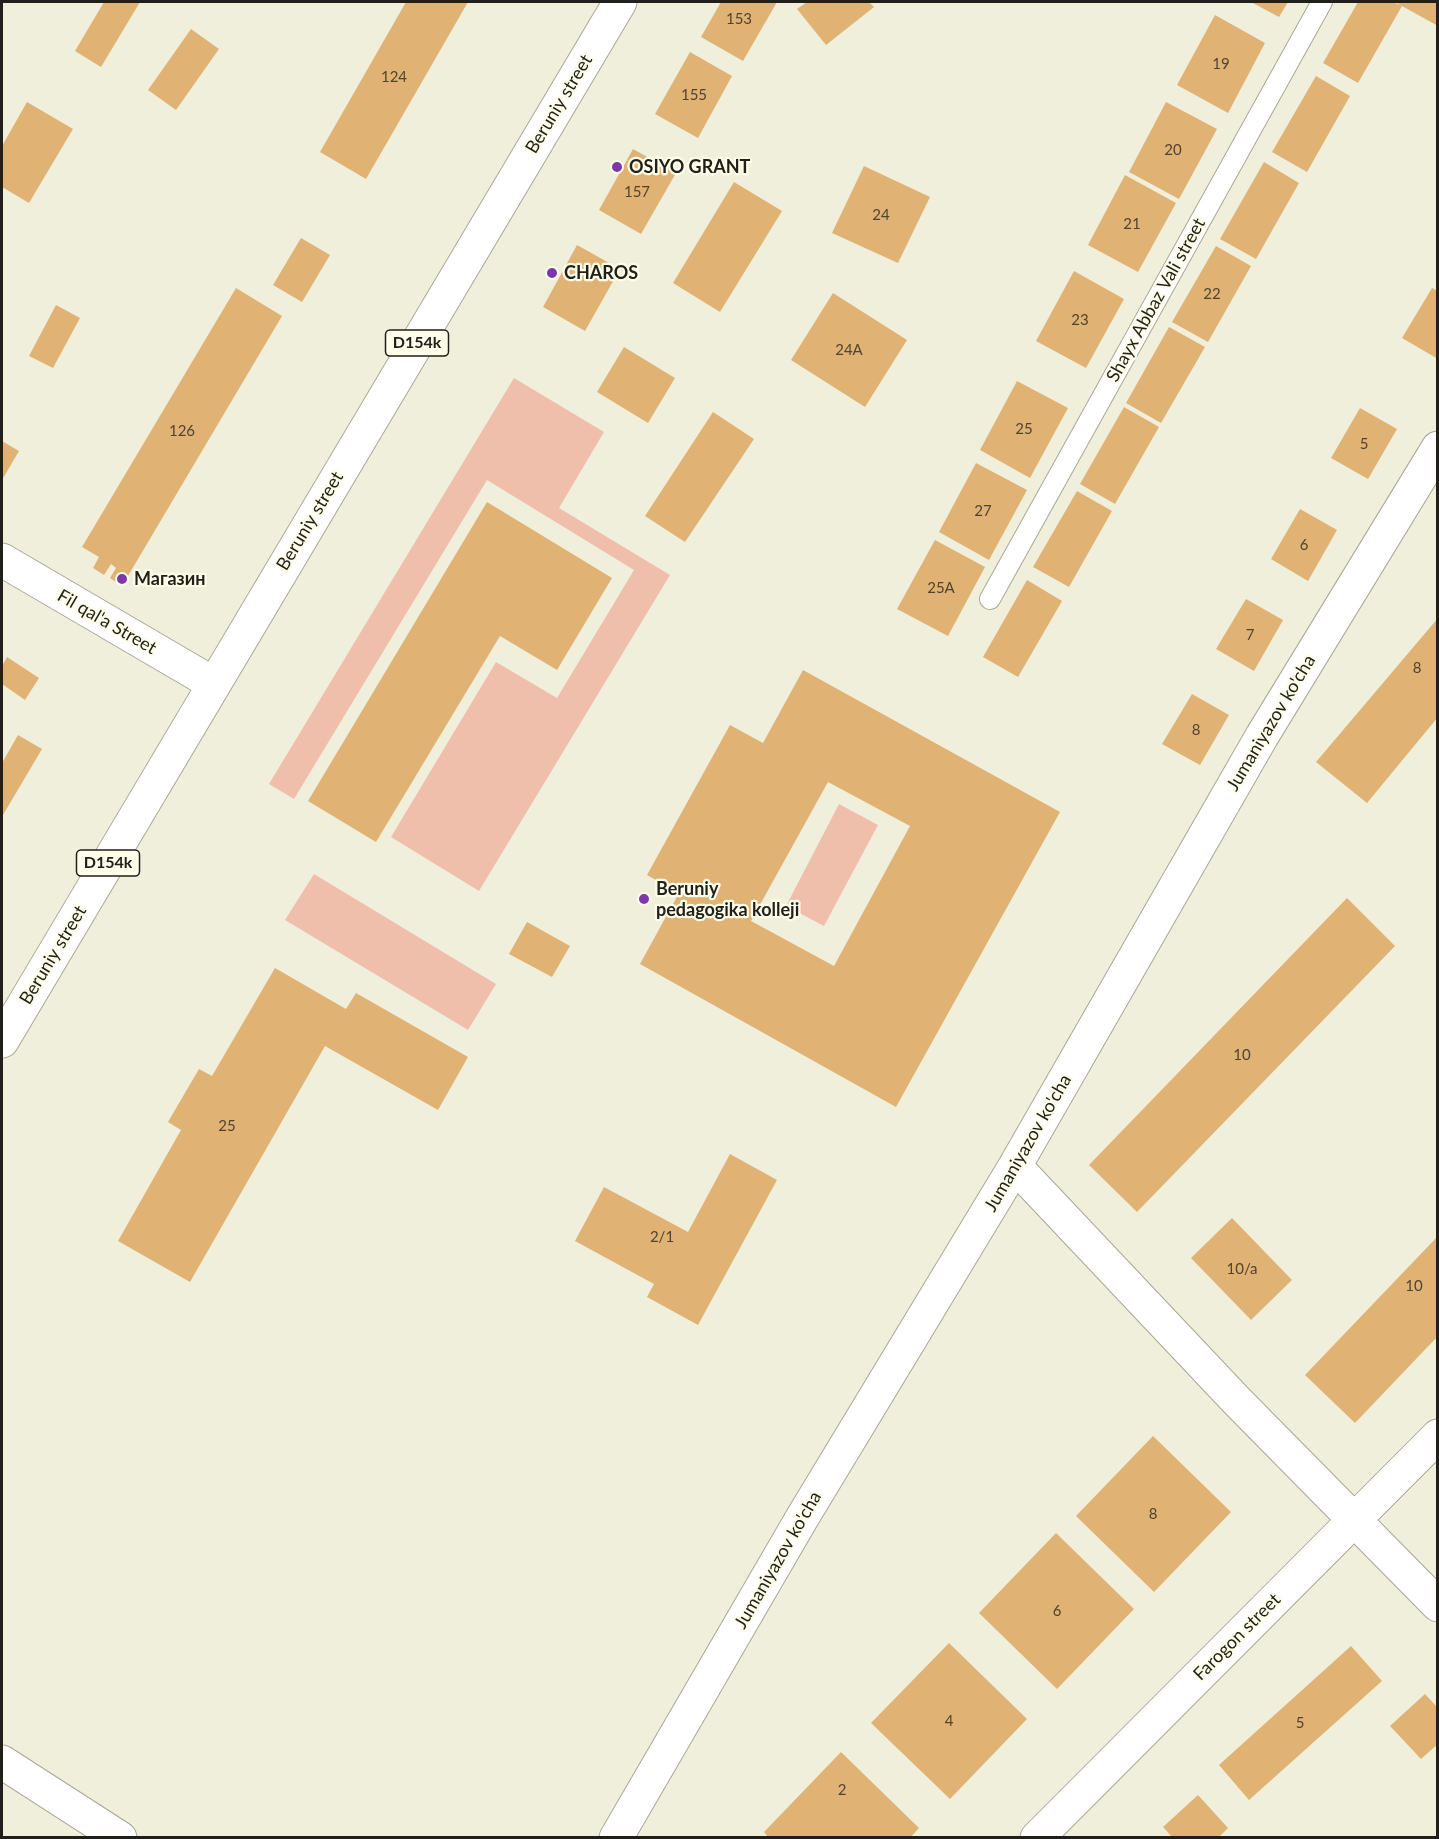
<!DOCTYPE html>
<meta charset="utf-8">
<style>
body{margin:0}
#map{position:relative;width:1439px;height:1839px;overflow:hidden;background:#f0efdc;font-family:Lato,sans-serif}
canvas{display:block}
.frame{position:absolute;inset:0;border:3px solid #201f19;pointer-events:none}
</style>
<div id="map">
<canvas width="1439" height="1839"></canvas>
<div class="frame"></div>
</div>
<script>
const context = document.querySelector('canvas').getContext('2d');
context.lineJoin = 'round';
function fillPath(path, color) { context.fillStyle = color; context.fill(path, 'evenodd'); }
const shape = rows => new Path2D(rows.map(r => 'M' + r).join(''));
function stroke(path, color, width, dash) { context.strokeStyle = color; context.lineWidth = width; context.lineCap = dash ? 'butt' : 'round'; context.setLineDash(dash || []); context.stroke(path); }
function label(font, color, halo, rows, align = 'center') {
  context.font = font + ' Lato,sans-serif'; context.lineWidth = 4.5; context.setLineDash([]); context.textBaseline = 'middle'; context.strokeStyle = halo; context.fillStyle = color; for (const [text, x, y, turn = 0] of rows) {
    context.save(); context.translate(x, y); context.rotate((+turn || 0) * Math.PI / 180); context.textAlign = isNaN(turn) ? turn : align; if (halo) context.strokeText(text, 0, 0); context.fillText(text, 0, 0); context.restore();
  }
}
const green = shape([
 [514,378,604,432,559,508,670,575,479,891,391,837,496,662,557,698,634,570,487,480,294,799,269,784],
 [839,804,878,825,824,926,786,906],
 [314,874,496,984,468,1030,285,920]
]);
const building = shape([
 [104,2,140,2,101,67,75,51],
 [406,2,468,2,366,179,320,152],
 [721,2,777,2,743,61,701,37],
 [807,2,869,2,874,7,826,45,797,9],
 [1251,2,1288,2,1279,17],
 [1358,2,1393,2,1402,6,1358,83,1323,63],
 [1395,2,1438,2,1438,26,1402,6],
 [1215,15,1265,43,1228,113,1177,85],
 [191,29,219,49,176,110,148,90],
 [690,52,732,76,698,138,655,114],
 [1316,76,1350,96,1307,172,1272,152],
 [27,102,73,129,29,203,2,187,2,146],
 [1166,102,1217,129,1179,199,1129,172],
 [633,149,676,173,641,234,599,210],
 [1264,162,1299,183,1256,259,1220,239],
 [864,166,930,197,898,263,832,233],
 [1125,175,1176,203,1138,272,1088,245],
 [734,182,782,211,720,312,673,283],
 [301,238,330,255,302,302,273,285],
 [577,245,620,269,585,331,543,307],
 [1216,246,1251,266,1208,342,1172,322],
 [1074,271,1124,299,1086,368,1036,341],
 [236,288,282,316,122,586,110,578,116,568,111,564,104,575,93,568,99,557,82,547],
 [1432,288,1438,291,1438,359,1402,338],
 [833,293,907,340,865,407,791,360],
 [56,305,80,318,53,368,29,356],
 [1169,327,1205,347,1161,423,1126,403],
 [624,347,675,378,648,423,597,392],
 [1017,381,1068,408,1030,478,980,450],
 [1124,407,1159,427,1115,504,1080,484],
 [1360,408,1397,429,1368,479,1331,458],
 [713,412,754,439,685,542,645,516],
 [2,441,19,451,2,480],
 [976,463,1027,490,989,560,939,532],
 [1077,491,1112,511,1069,587,1033,567],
 [487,502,612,578,557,670,500,636,376,842,308,801],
 [1300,509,1337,530,1308,581,1271,559],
 [935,540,985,567,948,636,897,609],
 [1027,580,1062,601,1018,677,983,657],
 [1246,599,1283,620,1254,671,1216,649],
 [1438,618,1438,717,1367,803,1316,762],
 [7,657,39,678,25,700,2,684,2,666],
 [803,670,1060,812,896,1107,640,964,679,893,647,875,730,725,763,743],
 [828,782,910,826,834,966,751,921],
 [1192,694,1229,715,1200,765,1162,744],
 [18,735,42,749,3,815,2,763],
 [1347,898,1395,946,1137,1212,1089,1165],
 [527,922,570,946,552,977,509,954],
 [275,968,346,1009,356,993,468,1057,438,1110,325,1046,190,1282,118,1241,181,1130,168,1122,199,1069,212,1076],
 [730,1154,777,1180,698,1325,647,1297,654,1284,575,1241,604,1187,688,1232],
 [1232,1218,1292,1280,1251,1320,1191,1258],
 [1438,1236,1438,1336,1355,1423,1305,1375],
 [1153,1436,1231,1512,1154,1592,1076,1516],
 [1056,1533,1134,1609,1057,1689,979,1613],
 [949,1643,1027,1719,950,1799,871,1723],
 [1351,1646,1382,1681,1249,1800,1219,1765],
 [1425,1694,1438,1708,1438,1744,1421,1759,1390,1726],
 [841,1752,919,1828,910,1838,769,1838,764,1832],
 [1198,1795,1228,1828,1218,1838,1173,1838,1163,1827]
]);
const service = shape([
 [990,599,1322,2]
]);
const minor = shape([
 [2,560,214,684],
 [1015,1166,1236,1400,1438,1605],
 [2,1762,120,1838],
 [616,1838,802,1518,1015,1166,1262,736,1438,448],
 [1037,1838,1438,1436]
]);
const primary = shape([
 [2,1041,620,2]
]);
const markers = [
 [617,167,6,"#7d37aa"],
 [552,273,6,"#7d37aa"],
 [122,579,6,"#7d37aa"],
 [644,899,6,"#7d37aa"]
];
const numberNames = [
 ["153",739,19],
 ["19",1221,64],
 ["124",394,77],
 ["155",694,95],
 ["20",1173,150],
 ["157",637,192],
 ["24",881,215],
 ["21",1132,224],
 ["22",1212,294],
 ["23",1080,320],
 ["24A",849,350],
 ["25",1024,429],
 ["126",182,431],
 ["5",1364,444],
 ["27",983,511],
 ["6",1304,545],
 ["25A",941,588],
 ["7",1250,635],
 ["8",1417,668],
 ["8",1196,730],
 ["10",1242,1055],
 ["25",227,1126],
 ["2/1",662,1237],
 ["10/a",1242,1269],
 ["10",1414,1286],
 ["8",1153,1514],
 ["6",1057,1611],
 ["4",949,1721],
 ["5",1300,1723],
 ["2",842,1790]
];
const shields = [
 [417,343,63],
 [108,863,63]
];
const shieldNames = [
 ["D154k",417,343],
 ["D154k",108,863]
];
const streetNames = [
 ["Beruniy street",559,104,-59],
 ["Shayx Abbaz Vali street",1156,300,-61],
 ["Beruniy street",310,521,-59],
 ["Fil qal'a Street",107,622,30],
 ["Jumaniyazov ko'cha",1271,723,-59],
 ["Beruniy street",53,955,-59],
 ["Jumaniyazov ko'cha",1028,1143,-60],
 ["Jumaniyazov ko'cha",778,1560,-60],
 ["Farogon street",1237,1637,-45]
];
const poiNames = [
 ["OSIYO GRANT",629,167],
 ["CHAROS",564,273],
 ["Магазин",134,579],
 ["Beruniy",656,889],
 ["pedagogika kolleji",656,910]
];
fillPath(green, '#f0bfac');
fillPath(building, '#e0b274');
stroke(service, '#a9a896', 22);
stroke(minor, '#a9a896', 35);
stroke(primary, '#a9a896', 35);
stroke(service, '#fff', 20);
stroke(minor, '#fff', 33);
stroke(primary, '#fff', 33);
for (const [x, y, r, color] of markers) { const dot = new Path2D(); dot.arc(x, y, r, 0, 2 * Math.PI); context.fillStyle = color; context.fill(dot); stroke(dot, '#fdfde9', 2); }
label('15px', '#504430', null, numberNames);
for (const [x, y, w] of shields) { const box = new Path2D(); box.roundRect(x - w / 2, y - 13, w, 26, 4.5); context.fillStyle = '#fdfde9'; context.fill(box); stroke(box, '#201f19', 1.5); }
label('bold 16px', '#201f19', null, shieldNames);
label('18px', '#201f19', '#fdfde9', streetNames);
label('bold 18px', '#201f19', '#fdfde9', poiNames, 'left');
</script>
